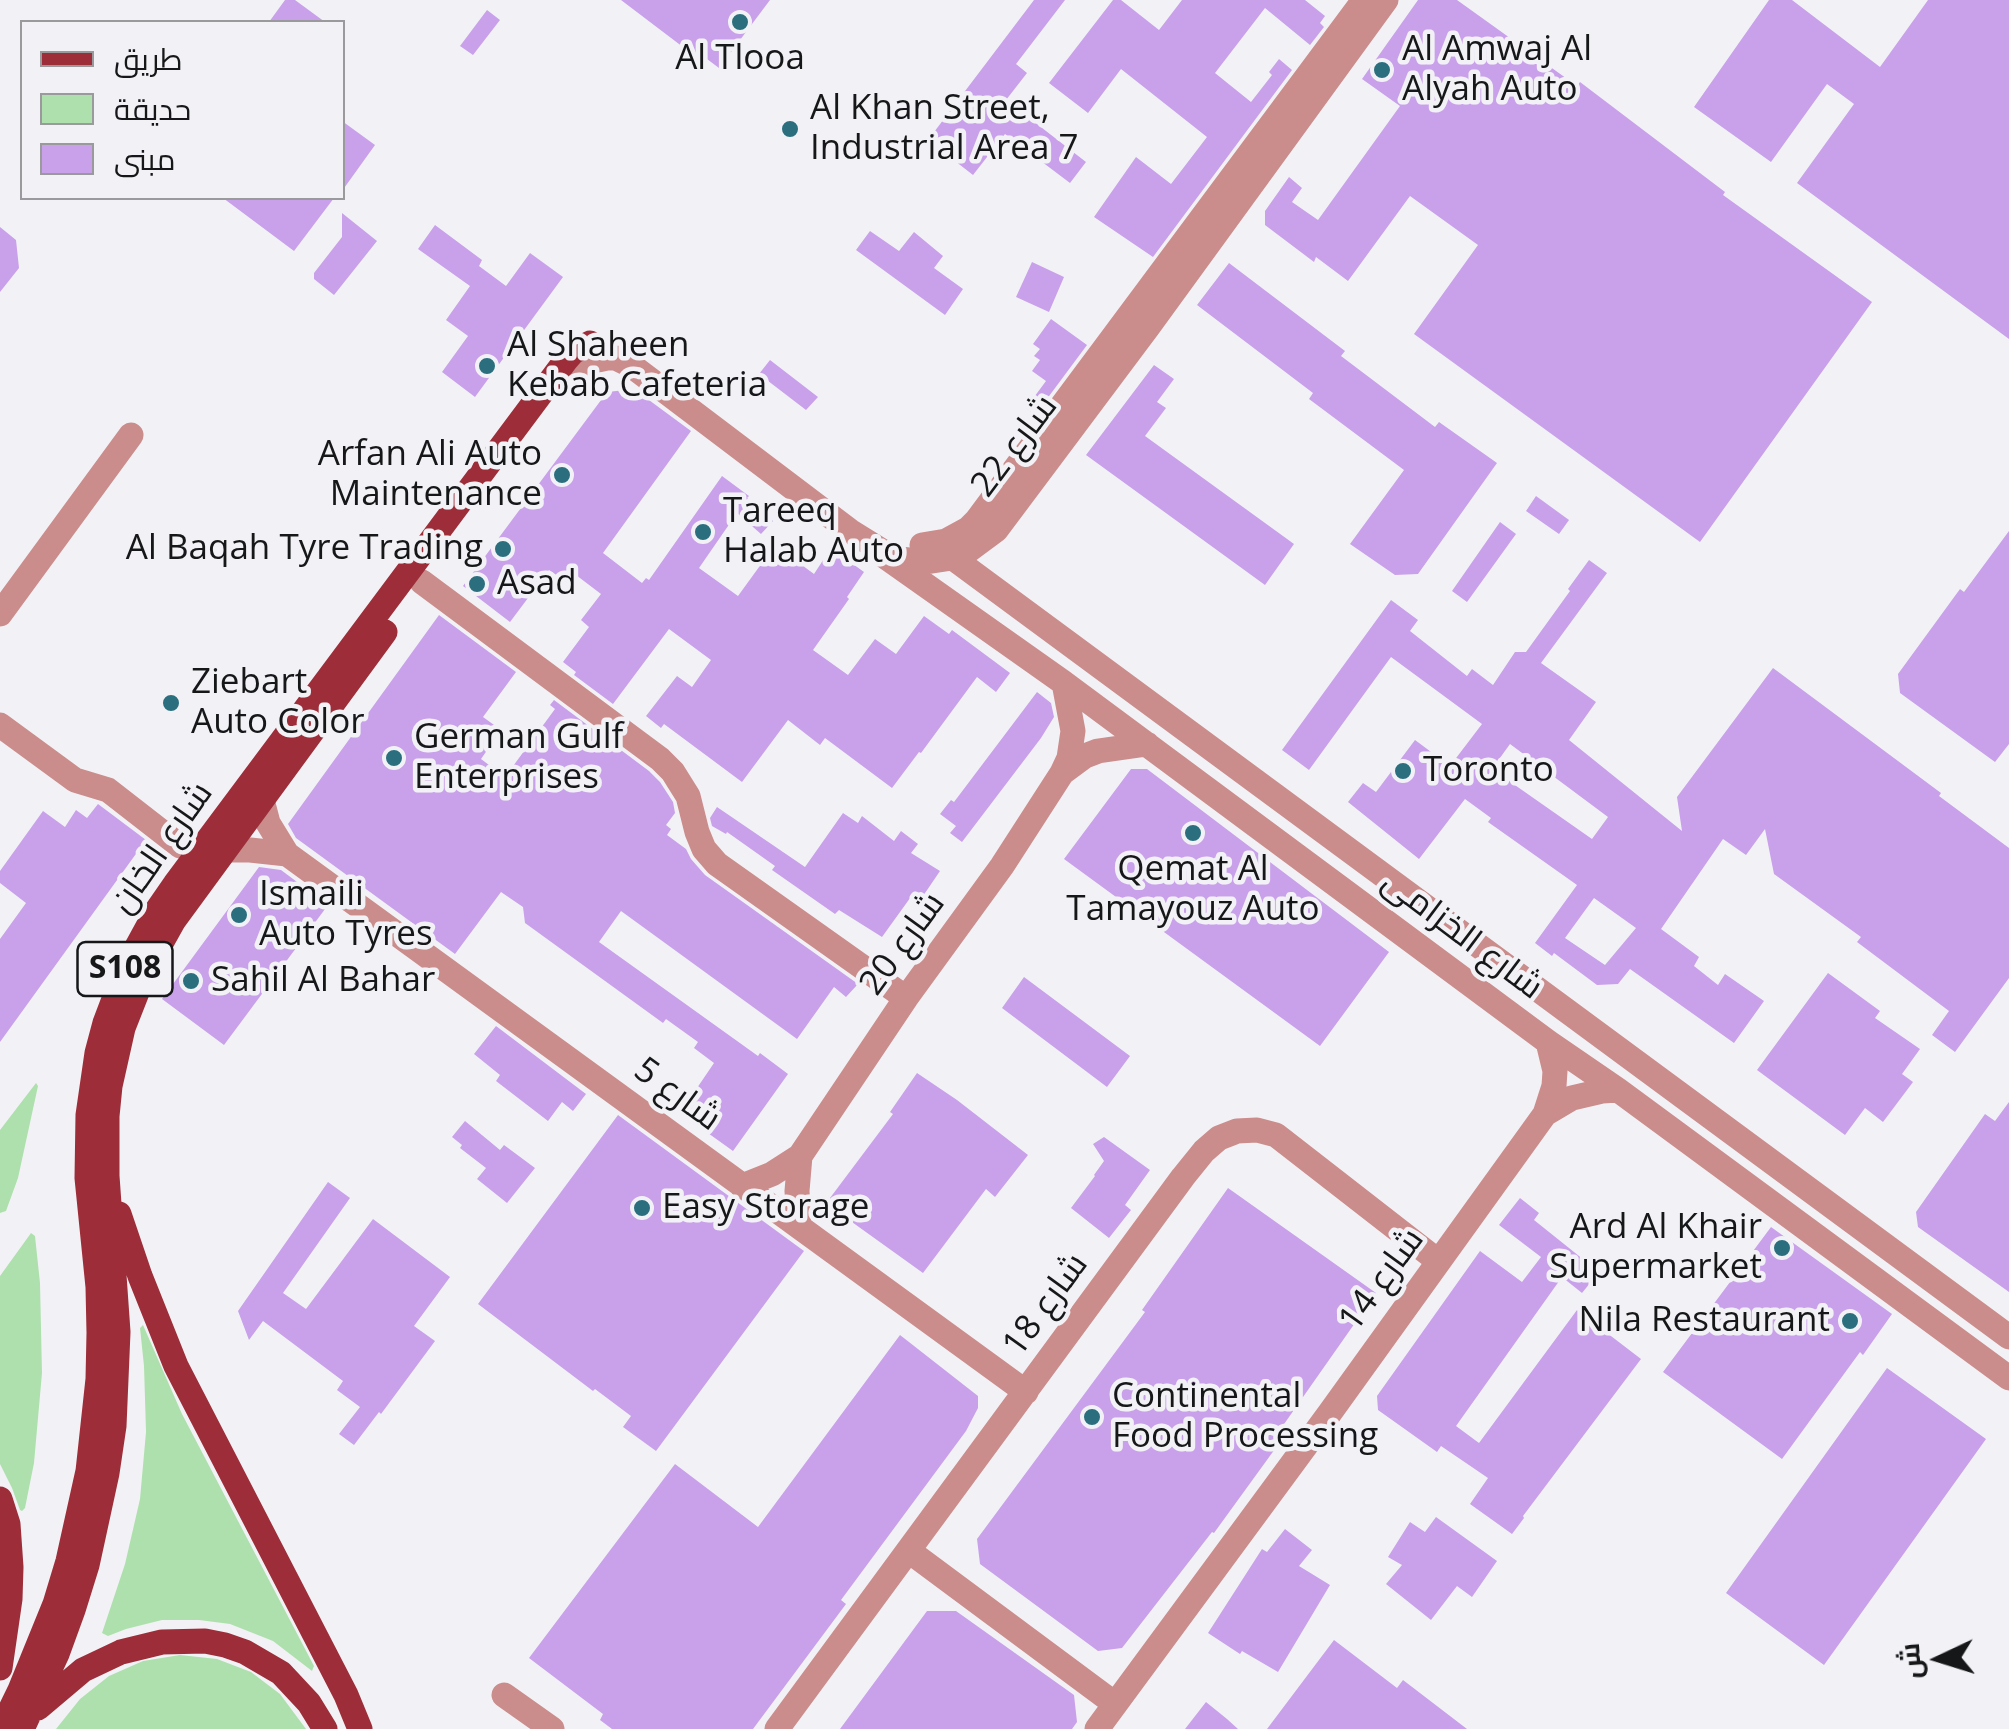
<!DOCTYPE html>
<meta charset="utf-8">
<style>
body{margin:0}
#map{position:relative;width:2009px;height:1729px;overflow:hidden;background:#f2f2f6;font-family:"Open Sans",Cairo,sans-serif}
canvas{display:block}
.legend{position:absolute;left:20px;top:20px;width:325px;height:180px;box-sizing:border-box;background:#f2f2f6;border:2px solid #9a9a9d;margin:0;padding:12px 18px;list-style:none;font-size:30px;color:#161718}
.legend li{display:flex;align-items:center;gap:20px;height:50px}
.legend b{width:50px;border:2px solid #9a9a9d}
.north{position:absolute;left:1889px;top:1609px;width:100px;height:100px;-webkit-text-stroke:8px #f2f2f6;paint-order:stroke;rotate:266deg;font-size:28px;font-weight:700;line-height:40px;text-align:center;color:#161718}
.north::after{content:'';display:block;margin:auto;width:35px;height:45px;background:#161718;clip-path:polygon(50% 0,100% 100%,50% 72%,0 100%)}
</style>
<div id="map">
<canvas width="2009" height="1729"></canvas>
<ul class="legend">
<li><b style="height:12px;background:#9d2e39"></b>طريق</li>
<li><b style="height:28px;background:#aee0ad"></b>حديقة</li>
<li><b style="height:28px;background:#c9a0ea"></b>مبنى</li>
</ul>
<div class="north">ش</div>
</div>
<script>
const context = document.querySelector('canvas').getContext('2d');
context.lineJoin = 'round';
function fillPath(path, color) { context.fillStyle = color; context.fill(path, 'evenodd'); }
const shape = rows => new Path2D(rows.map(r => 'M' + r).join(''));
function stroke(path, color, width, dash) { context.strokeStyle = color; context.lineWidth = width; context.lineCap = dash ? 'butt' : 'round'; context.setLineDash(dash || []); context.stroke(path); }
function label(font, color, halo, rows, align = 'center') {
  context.font = font + ' "Open Sans",Cairo,sans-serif'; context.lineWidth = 9; context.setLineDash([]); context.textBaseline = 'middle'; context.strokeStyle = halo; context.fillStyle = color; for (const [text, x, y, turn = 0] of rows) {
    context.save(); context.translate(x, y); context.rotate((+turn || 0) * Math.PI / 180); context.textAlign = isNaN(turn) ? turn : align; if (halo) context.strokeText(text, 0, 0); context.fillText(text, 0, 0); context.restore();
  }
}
const green = shape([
 [36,1083,38,1086,18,1178,6,1211,0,1213,0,1130],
 [31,1233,35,1236,40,1283,42,1373,34,1463,25,1508,22,1511,20,1510,12,1488,0,1464,0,1276],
 [143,1325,182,1414,314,1666,312,1671,273,1641,230,1624,199,1620,162,1620,126,1629,108,1636,102,1633,125,1564,140,1499,146,1432,144,1366,140,1328],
 [180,1655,217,1659,251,1672,280,1694,306,1729,56,1729,80,1699,109,1676,143,1661]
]);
const building = shape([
 [285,0,295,0,325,22,269,22],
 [621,0,770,0,719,68,707,59,704,63],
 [1034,0,1065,0,1016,64,1027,73,1006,100,1086,162,1070,183,1005,134,973,175,928,140],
 [1113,0,1121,0,1159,30,1182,0,1305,0,1325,16,1320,23,1324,27,1310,45,1265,8,1215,73,1251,102,1272,75,1269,72,1279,59,1292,70,1153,257,1094,217,1136,157,1171,184,1207,137,1121,69,1088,113,1049,83],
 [1418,0,1457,0,1577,86,1580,82,1725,192,1723,195,1872,302,1700,542,1414,334,1478,245,1410,196,1348,281,1316,257,1314,262,1265,225,1265,211,1289,177,1302,188,1292,202,1318,220,1400,106,1362,79],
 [1769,0,1792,0,1880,67,1928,0,2009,0,2009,339,1797,183,1854,104,1827,84,1771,162,1694,107],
 [487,10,500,20,473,55,460,46],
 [342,121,375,145,342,191],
 [223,198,334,198,294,251],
 [342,213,377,241,334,295,314,279,314,273,342,237],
 [435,225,482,260,479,266,506,286,530,253,563,277,475,397,442,372,468,336,446,320,470,286,418,249],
 [0,227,16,240,19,268,0,292],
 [870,231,899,251,914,232,943,256,934,268,963,289,945,315,856,250],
 [1032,262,1064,277,1049,312,1016,297],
 [1229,263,1345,351,1341,356,1435,427,1439,422,1497,463,1418,574,1395,575,1350,544,1404,470,1309,399,1313,393,1197,305],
 [1051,319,1087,345,1035,415,1026,408,1046,381,1032,371,1040,360,1034,356,1040,349,1033,344],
 [770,360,818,397,806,410,759,374],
 [1154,365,1174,379,1157,402,1166,408,1145,436,1294,544,1265,585,1086,455],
 [634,389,691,431,603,553,642,583,646,578,649,580,722,476,749,496,747,498,773,521,761,534,737,513,699,568,738,596,775,545,814,574,829,551,845,561,846,559,864,572,847,597,849,599,813,650,848,675,875,639,896,654,924,616,949,634,952,630,1010,673,996,692,977,677,921,753,919,752,892,788,825,738,820,745,788,720,742,782,664,724,661,728,646,716,677,676,692,687,711,660,669,629,613,704,574,675,576,672,563,662,589,627,581,620,601,594,576,575,569,584,549,570,510,622,463,586,607,392],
 [1536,496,1569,520,1559,534,1526,511],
 [1500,522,1516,534,1467,602,1452,591],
 [2009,531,2009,744,1995,762,1900,693,1898,674,1960,589,1964,592],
 [1589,560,1607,573,1541,663,1596,702,1569,740,1682,831,1677,797,1773,668,1941,793,1939,796,2009,848,2009,978,1955,1052,1932,1035,1949,1011,1857,942,1861,937,1774,874,1765,829,1746,855,1723,839,1661,929,1699,957,1694,966,1718,985,1725,974,1764,1001,1734,1043,1630,969,1618,984,1597,985,1554,953,1552,956,1535,943,1577,885,1488,822,1491,818,1465,799,1419,859,1348,802,1363,783,1376,792,1415,740,1450,766,1482,724,1391,657,1309,770,1282,750,1391,600,1418,620,1410,631,1467,676,1472,669,1493,685,1515,652,1526,652,1570,591,1568,589],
 [1510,744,1608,817,1592,839,1492,769],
 [1594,898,1636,928,1605,965,1565,938],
 [439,615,516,672,483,717,501,730,481,759,505,777,555,709,550,705,554,700,649,771,660,782,673,802,675,813,666,825,671,829,667,835,686,849,691,859,705,875,858,984,846,997,834,987,797,1039,621,911,599,942,758,1056,760,1053,788,1074,733,1151,680,1113,714,1063,694,1048,698,1042,666,1019,663,1023,525,923,523,907,501,892,455,954,296,838,288,824],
 [1037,692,1051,703,1054,717,1041,738,962,842,950,833,956,826,940,814,951,800,954,802],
 [1131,769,1147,769,1389,952,1320,1046,1064,859],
 [98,804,146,840,0,1042,0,939,26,903,0,883,0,871,43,811,65,827,76,810,87,818],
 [717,807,805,867,843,813,858,823,862,816,894,841,901,831,918,844,911,853,940,871,921,899,913,894,882,937,839,910,835,914,772,870,775,866,727,832,726,834,712,826,710,818],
 [259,867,281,870,328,905,224,1045,162,999],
 [1828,973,1880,1011,1875,1018,1920,1049,1902,1074,1913,1082,1883,1122,1865,1108,1845,1135,1757,1070],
 [1024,977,1130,1056,1107,1087,1002,1008],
 [496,1026,586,1094,573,1111,562,1102,548,1121,496,1081,500,1075,474,1054],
 [917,1073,957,1100,1028,1155,995,1197,986,1189,923,1273,831,1207,830,1198,893,1114,890,1112],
 [2009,1102,2009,1292,1918,1227,1916,1212,1985,1114,1995,1121],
 [618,1115,804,1251,656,1451,623,1427,631,1416,595,1389,593,1391,478,1304],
 [465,1121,500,1150,504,1145,535,1168,507,1203,477,1179,486,1168,460,1148,462,1145,452,1137],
 [1104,1137,1150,1170,1125,1205,1131,1210,1109,1238,1071,1208,1095,1176,1094,1175,1104,1161,1093,1144],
 [328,1182,350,1198,283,1293,306,1309,373,1219,450,1277,414,1326,435,1341,381,1414,379,1412,354,1445,339,1434,360,1407,337,1390,343,1381,263,1321,249,1340,238,1311],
 [1228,1188,1376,1293,1282,1427,1288,1431,1214,1533,1212,1532,1122,1648,1098,1651,980,1564,977,1539,1145,1312,1142,1310],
 [1520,1198,1539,1213,1534,1220,1599,1272,1582,1293,1562,1277,1456,1426,1479,1443,1577,1310,1641,1359,1523,1516,1524,1518,1512,1534,1470,1504,1488,1478,1441,1446,1437,1452,1378,1410,1377,1396,1480,1251,1522,1282,1541,1257,1499,1225],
 [1771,1227,1892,1314,1863,1355,1860,1352,1782,1459,1663,1372],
 [900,1335,978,1396,978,1408,966,1431,841,1600,846,1604,753,1729,612,1729,600,1720,603,1714,529,1658,675,1464,758,1527],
 [1887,1368,1986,1439,1824,1665,1726,1593],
 [1436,1517,1497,1561,1472,1597,1457,1586,1431,1620,1386,1584,1402,1565,1388,1557,1410,1522,1425,1532],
 [1285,1529,1312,1550,1299,1566,1330,1585,1278,1672,1242,1651,1240,1654,1208,1633,1262,1549,1267,1552],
 [927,1611,956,1611,1074,1695,1077,1722,1072,1729,840,1729],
 [1334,1640,1397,1688,1403,1680,1467,1729,1267,1729],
 [1206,1702,1227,1719,1238,1729,1185,1729]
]);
const minor = shape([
 [575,373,589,362,607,358,616,358,632,366,850,531,887,554,900,559,926,562,952,558,965,553,996,530,1148,327,1386,0],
 [934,544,2009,1337],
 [922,545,946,541,968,529,977,520,1364,0],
 [873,548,1064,683,1548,1042,1618,1090,2009,1378],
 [422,582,660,759,673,772,688,796,697,832,704,849,717,864,906,998],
 [0,614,131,435],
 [0,725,75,780,108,790,180,846],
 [1062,773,1085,756,1098,751,1147,744],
 [262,800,268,823,287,854,1026,1392],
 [225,850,250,850,287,854],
 [1545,1114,1572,1098,1602,1091,1618,1090],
 [742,1186,772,1174,800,1156,906,998,1002,866,1062,773,1069,758,1073,731,1064,683],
 [799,1226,797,1191,800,1156],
 [909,1551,1115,1704],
 [504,1695,552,1729],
 [777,1729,1183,1177,1204,1151,1219,1138,1237,1131,1257,1130,1276,1135,1438,1261],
 [1097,1729,1329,1414,1545,1114,1554,1086,1555,1071,1548,1042]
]);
const major = shape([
 [119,1214,140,1276,176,1366,346,1695,360,1729],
 [0,1499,8,1524,11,1567,10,1599,0,1668],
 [38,1708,83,1670,121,1652,162,1642,205,1641,225,1645,245,1652,281,1673,309,1703,325,1729],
 [1,1729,20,1690,55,1604,68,1561,88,1471,98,1379,99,1333,98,1287,87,1178,88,1115,97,1053,105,1023,127,965,157,910,175,884,566,360,573,352,590,343],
 [22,1729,57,1654,73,1610,87,1565,107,1473,114,1426,118,1332,107,1176,107,1116,110,1086,123,1028,145,972,174,920,385,632]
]);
const markers = [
 [740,22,10,"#2b6f7f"],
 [1382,70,10,"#2b6f7f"],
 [790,129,10,"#2b6f7f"],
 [487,366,10,"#2b6f7f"],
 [562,475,10,"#2b6f7f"],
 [703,532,10,"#2b6f7f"],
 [503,549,10,"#2b6f7f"],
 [477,584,10,"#2b6f7f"],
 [171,703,10,"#2b6f7f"],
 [394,758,10,"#2b6f7f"],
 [1403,771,10,"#2b6f7f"],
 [1193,833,10,"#2b6f7f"],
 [239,915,10,"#2b6f7f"],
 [191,981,10,"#2b6f7f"],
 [642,1208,10,"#2b6f7f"],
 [1782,1248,10,"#2b6f7f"],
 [1850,1321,10,"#2b6f7f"],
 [1092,1417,10,"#2b6f7f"]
];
const shields = [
 [125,969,95]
];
const shieldNames = [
 ["S108",125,969]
];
const poiNames = [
 ["Al Amwaj Al",1402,50],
 ["Alyah Auto",1402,90],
 ["Al Tlooa",740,59,"center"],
 ["Al Khan Street,",810,109],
 ["Industrial Area 7",810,149],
 ["Al Shaheen",507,346],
 ["Kebab Cafeteria",507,386],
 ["Arfan Ali Auto",542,455,"right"],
 ["Maintenance",542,495,"right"],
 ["Tareeq",723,512],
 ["Halab Auto",723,552],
 ["Al Baqah Tyre Trading",483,549,"right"],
 ["Asad",497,584],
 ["Ziebart",191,683],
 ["Auto Color",191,723],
 ["German Gulf",414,738],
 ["Enterprises",414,778],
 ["Toronto",1423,771],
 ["Qemat Al",1193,870,"center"],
 ["Tamayouz Auto",1193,910,"center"],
 ["Ismaili",259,895],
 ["Auto Tyres",259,935],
 ["Sahil Al Bahar",211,981],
 ["Easy Storage",662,1208],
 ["Ard Al Khair",1762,1228,"right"],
 ["Supermarket",1762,1268,"right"],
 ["Nila Restaurant",1830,1321,"right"],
 ["Continental",1112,1397],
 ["Food Processing",1112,1437]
];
const streetNames = [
 ["شارع 22",1015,446,-53],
 ["شارع الخان",162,848,-55],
 ["شارع الخزامى",1462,935,37],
 ["شارع 20",903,944,-54],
 ["شارع 5",677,1095,36],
 ["شارع 14",1382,1280,-54],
 ["شارع 18",1046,1305,-54]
];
fillPath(green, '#aee0ad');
fillPath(building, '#c9a0ea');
stroke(minor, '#cb8c8c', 25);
stroke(major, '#9d2e39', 25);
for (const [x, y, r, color] of markers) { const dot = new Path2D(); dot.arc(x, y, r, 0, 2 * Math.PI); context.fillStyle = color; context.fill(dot); stroke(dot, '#f2f2f6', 4); }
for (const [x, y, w] of shields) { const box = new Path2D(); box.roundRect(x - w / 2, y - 27, w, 54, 8); context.fillStyle = '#f2f2f6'; context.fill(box); stroke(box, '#161718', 2.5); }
label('bold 32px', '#161718', null, shieldNames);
label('35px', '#161718', '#f2f2f6', poiNames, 'left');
label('35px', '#161718', '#f2f2f6', streetNames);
</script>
